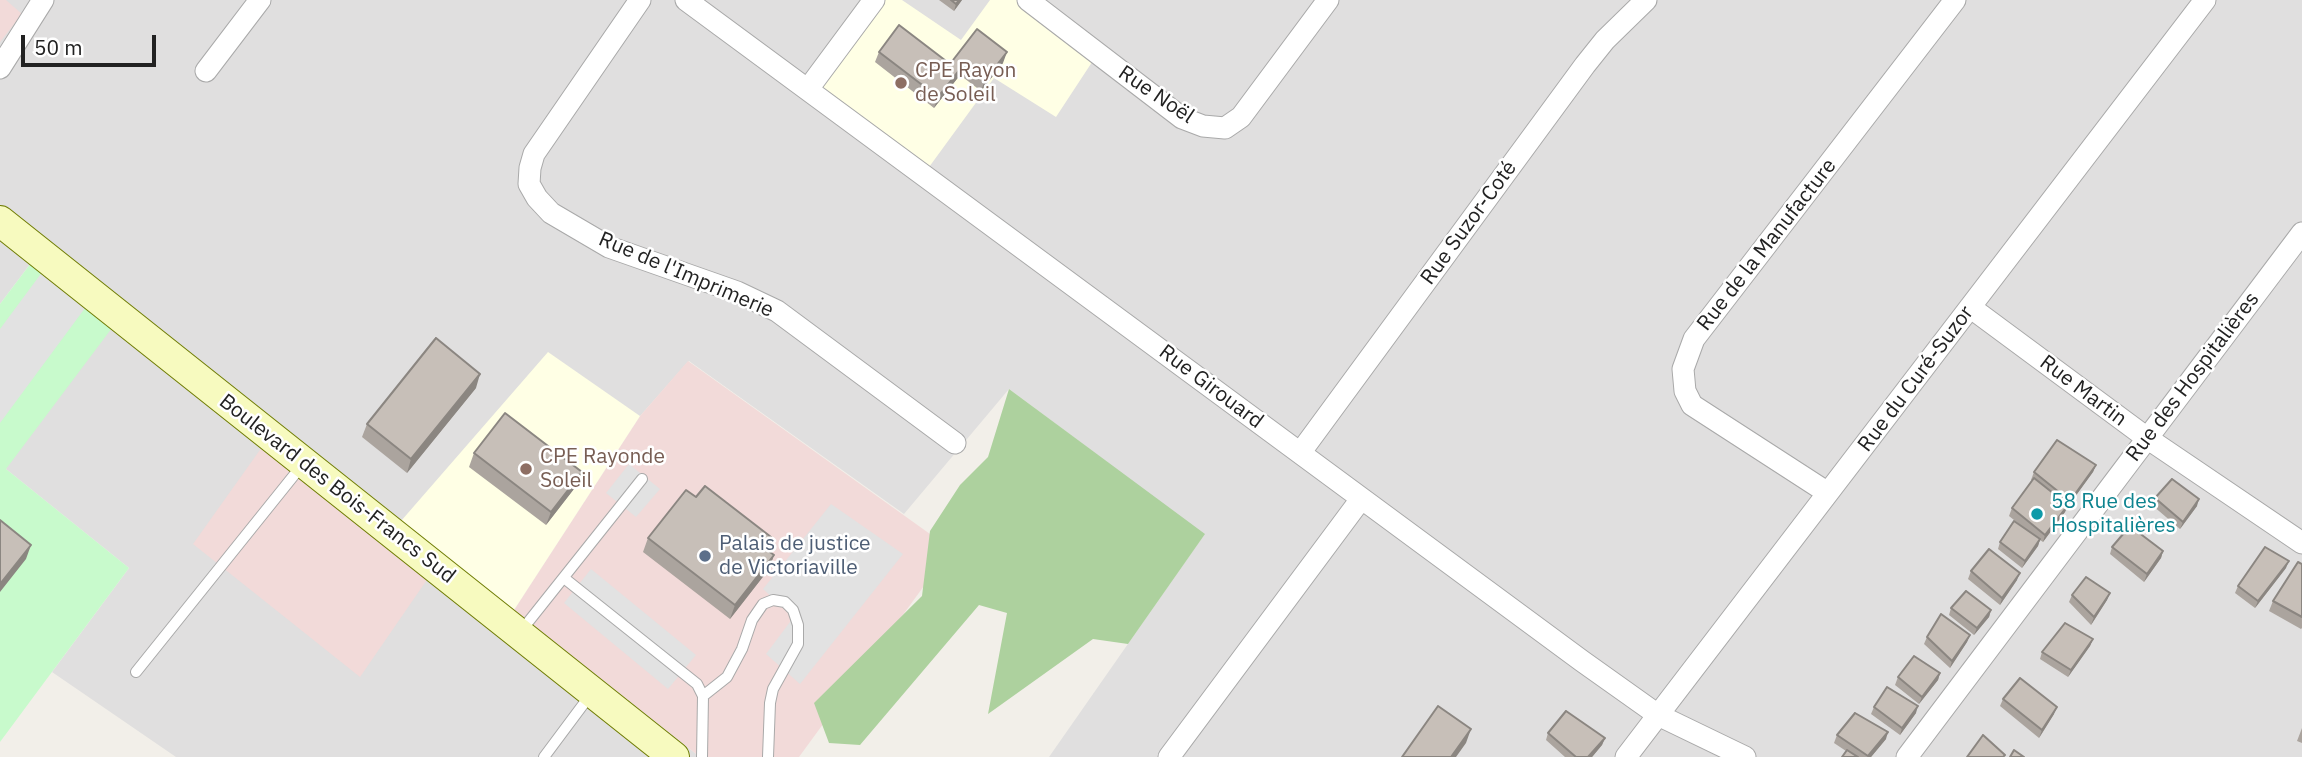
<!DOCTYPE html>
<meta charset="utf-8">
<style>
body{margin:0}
#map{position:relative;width:2302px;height:757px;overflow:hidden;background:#f2efe9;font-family:"IBM Plex Sans",sans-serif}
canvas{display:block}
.scale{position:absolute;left:21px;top:35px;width:135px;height:32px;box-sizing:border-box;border:4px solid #222;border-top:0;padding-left:9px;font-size:21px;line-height:24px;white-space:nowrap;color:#222;-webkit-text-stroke:5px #fff;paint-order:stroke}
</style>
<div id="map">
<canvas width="2302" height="757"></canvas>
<div class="scale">50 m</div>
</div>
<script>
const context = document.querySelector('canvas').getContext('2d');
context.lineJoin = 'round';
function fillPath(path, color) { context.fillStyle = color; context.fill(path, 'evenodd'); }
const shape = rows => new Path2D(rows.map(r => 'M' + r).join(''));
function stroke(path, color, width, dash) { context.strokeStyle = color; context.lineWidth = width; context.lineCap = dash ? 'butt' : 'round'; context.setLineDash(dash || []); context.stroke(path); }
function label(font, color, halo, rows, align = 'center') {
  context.font = font + ' "IBM Plex Sans",sans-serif'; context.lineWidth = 5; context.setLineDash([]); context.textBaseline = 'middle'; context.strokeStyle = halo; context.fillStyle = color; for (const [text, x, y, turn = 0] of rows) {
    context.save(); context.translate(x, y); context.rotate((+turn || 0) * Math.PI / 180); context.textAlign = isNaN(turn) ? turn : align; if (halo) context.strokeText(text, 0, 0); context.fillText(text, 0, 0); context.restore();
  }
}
const residential = shape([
 [0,0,2302,0,2302,757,1049,757,1204,535,1009,389,904,514,689,361,640,416,514,610,700,757,176,757,52,672,129,568,6,469,37,255,0,304]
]);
const commercial = shape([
 [0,0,6,0,22,14,0,42],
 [688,361,951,549,799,757,700,757,514,610,640,416],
 [277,426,444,555,360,677,193,544]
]);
const education = shape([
 [874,0,902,0,961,40,990,0,1031,0,1100,50,1056,117,994,78,924,174,808,89],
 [548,352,640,416,514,610,401,521]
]);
const forest = shape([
 [1009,389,1205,534,1128,644,1093,639,988,714,1007,613,979,605,860,745,829,743,814,703,922,596,930,531,960,485,988,457]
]);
const park = shape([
 [37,255,118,320,6,469,129,568,0,742,0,304]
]);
const parking = shape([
 [43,271,88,304,0,423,0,329],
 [629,464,660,489,636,517,606,493],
 [831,504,903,554,800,684,766,654,790,622,790,614,763,589],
 [591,569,696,655,668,689,564,603]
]);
const lane = shape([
 [564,578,697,684,703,696,702,757],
 [521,631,642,479],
 [136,672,303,464],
 [703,696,727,677,742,649,752,620,763,604,773,600,785,602,793,610,798,625,798,644,773,689,770,703,768,757],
 [544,757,591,694]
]);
const street = shape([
 [640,0,534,154,530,168,529,184,537,198,551,213,609,247,737,292,777,311,955,443],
 [686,0,1582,661,1658,715,1745,757],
 [1028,0,1182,118,1203,126,1225,128,1241,117,1328,0],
 [0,68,43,0],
 [206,71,260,0],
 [808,89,874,0],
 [1970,307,2147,438,2302,543],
 [1300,453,1585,65,1605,40,1646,0],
 [1828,493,1692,405,1685,391,1683,369,1694,339,1955,0],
 [1169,757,1361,499],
 [1626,757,2205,0],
 [1907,757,2302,233]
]);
const secondary = shape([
 [0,221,674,757]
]);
const wall = shape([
 [939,0,962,0,954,11],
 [879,52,950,64,1003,63,981,91,960,75,934,108,875,62],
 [476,388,407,473,362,437,367,424],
 [474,453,582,472,577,485,546,525,469,467],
 [2096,465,2093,472,2067,507,2065,512,2043,542,2040,540,2038,546,2022,568,1998,549,2000,542,2029,532,2009,516,2012,508,2032,480,2031,480,2034,472],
 [2155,498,2197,506,2180,529,2152,505],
 [648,538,766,550,774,555,769,569,730,619,643,552],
 [2112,547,2163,551,2161,558,2144,582,2110,554],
 [2302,564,2302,628,2301,629,2269,611,2273,601],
 [2286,568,2255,608,2235,593,2238,586],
 [1971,571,2017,580,2000,605,1968,579],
 [2110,593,2107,600,2091,625,2069,602,2072,595],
 [1951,608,1991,610,1989,617,1974,635,1949,615],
 [1970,635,1967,642,1950,668,1924,644,1927,637],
 [2093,639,2090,646,2068,677,2040,659,2042,652],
 [1940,673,1938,680,1919,704,1895,685,1898,677],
 [2003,699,2054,714,2039,738,2000,706],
 [1874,707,1916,713,1900,735,1871,714],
 [2302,728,2302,743,2297,741],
 [1548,733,1605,738,1602,745,1592,757,1565,757,1546,740],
 [1837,735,1886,739,1871,757,1842,757,1846,751,1834,743]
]);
const shadedWall = shape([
 [959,0,962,0,954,11,956,4],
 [1007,52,1003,63,981,91,985,80],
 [964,64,960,75,934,108,938,97],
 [480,374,476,388,407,473,411,459],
 [2096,465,2093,472,2067,508,2070,501],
 [582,472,577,485,546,525,551,512],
 [2199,499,2197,506,2180,529,2183,522],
 [2068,505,2065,512,2043,542,2045,535],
 [771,537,766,550,763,547],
 [2040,539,2038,546,2022,568,2025,561],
 [31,545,26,559,0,592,0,584],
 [2163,551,2161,558,2144,582,2147,574],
 [774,555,769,569,730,619,735,605],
 [2289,561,2286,568,2255,608,2258,601],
 [2020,573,2017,580,2000,605,2002,598],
 [2110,593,2107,600,2091,625,2094,617],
 [1991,610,1989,617,1974,635,1977,628],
 [1970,635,1967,642,1950,668,1952,661],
 [2093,639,2090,646,2068,677,2071,670],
 [1940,673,1938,680,1919,704,1922,697],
 [1918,706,1916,713,1900,735,1902,728],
 [2057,707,2054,714,2039,738,2042,730],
 [1471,729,1466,743,1456,757,1451,757],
 [1888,732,1886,739,1871,757,1868,757],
 [1605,738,1602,745,1592,757,1588,757]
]);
const building = shape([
 [951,0,959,0,956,4,951,0],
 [899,25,950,64,977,29,1007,52,985,80,964,64,938,97,879,52,899,25],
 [436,338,480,374,411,459,367,424,436,338],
 [505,413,582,472,551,512,474,453,505,413],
 [2057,440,2096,465,2070,501,2034,472,2057,440],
 [2034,478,2068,505,2045,535,2012,508,2034,478],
 [2172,479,2199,499,2183,522,2155,498,2172,479],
 [705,486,771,537,763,547,774,555,735,605,648,538,686,490,696,497,705,486],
 [0,520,31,545,0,584,0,520],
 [2014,521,2040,539,2025,561,2000,542,2014,521],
 [2130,526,2163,551,2147,574,2112,547,2130,526],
 [2265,547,2289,561,2258,601,2238,586,2265,547],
 [1989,549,2020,573,2002,598,1971,571,1989,549],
 [2298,562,2302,564,2302,617,2273,601,2298,562],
 [2086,577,2110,593,2094,617,2072,595,2086,577],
 [1966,591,1991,610,1977,628,1951,608,1966,591],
 [1941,614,1970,635,1952,661,1927,637,1941,614],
 [2065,623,2093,639,2071,670,2042,652,2065,623],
 [1914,656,1940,673,1922,697,1898,677,1914,656],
 [2020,678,2057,707,2042,730,2003,699,2020,678],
 [1887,687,1918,706,1902,728,1874,707,1887,687],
 [1438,706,1471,729,1451,757,1402,757,1438,706],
 [1566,711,1605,738,1588,757,1576,757,1548,733,1566,711],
 [1855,713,1888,732,1868,756,1837,735,1855,713],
 [1983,735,2005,755,2003,757,1967,757,1983,735],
 [1847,750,1858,757,1842,757,1847,750],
 [2014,750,2024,757,2010,757,2014,750]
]);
const markers = [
 [901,83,7,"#8d6e63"],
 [526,469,7,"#8d6e63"],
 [2037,514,7,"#0f9aa8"],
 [705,556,7,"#5c6f8a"]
];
const educationNames = [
 ["CPE Rayon",915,71],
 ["de Soleil",915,95],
 ["CPE Rayonde",540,457],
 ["Soleil",540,481]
];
const streetNames = [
 ["Rue Noël",1156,95,34],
 ["Rue Suzor-Coté",1469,223,-54],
 ["Rue de la Manufacture",1767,245,-52],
 ["Rue de l'Imprimerie",686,275,23],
 ["Rue des Hospitalières",2193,377,-53],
 ["Rue du Curé-Suzor",1916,379,-53],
 ["Rue Girouard",1211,387,37],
 ["Rue Martin",2083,391,37],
 ["Boulevard des Bois-Francs Sud",337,489,38]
];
const cultureNames = [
 ["58 Rue des",2051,502],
 ["Hospitalières",2051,526]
];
const serviceNames = [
 ["Palais de justice",719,544],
 ["de Victoriaville",719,568]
];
fillPath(residential, '#e0dfdf');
fillPath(commercial, '#f2dad9');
fillPath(education, '#ffffe5');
fillPath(forest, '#add19e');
fillPath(park, '#c8facc');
fillPath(parking, '#e2e2e2');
stroke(lane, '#a9a9a9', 12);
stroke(street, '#a9a9a9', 23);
stroke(secondary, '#707d05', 32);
stroke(lane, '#fff', 10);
stroke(street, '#fff', 21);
stroke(secondary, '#f7fabf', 30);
fillPath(wall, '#aba49e');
fillPath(shadedWall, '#8b8681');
fillPath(building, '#c7bfb8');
stroke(building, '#8b8681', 2);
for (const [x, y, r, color] of markers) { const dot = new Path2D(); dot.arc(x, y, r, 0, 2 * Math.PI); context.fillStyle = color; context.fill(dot); stroke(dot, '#fff', 2.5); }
label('21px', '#785e54', '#fff', educationNames, 'left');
label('21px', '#222', '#fff', streetNames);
label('21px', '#0d838f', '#fff', cultureNames, 'left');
label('21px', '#4e5e75', '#fff', serviceNames, 'left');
</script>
